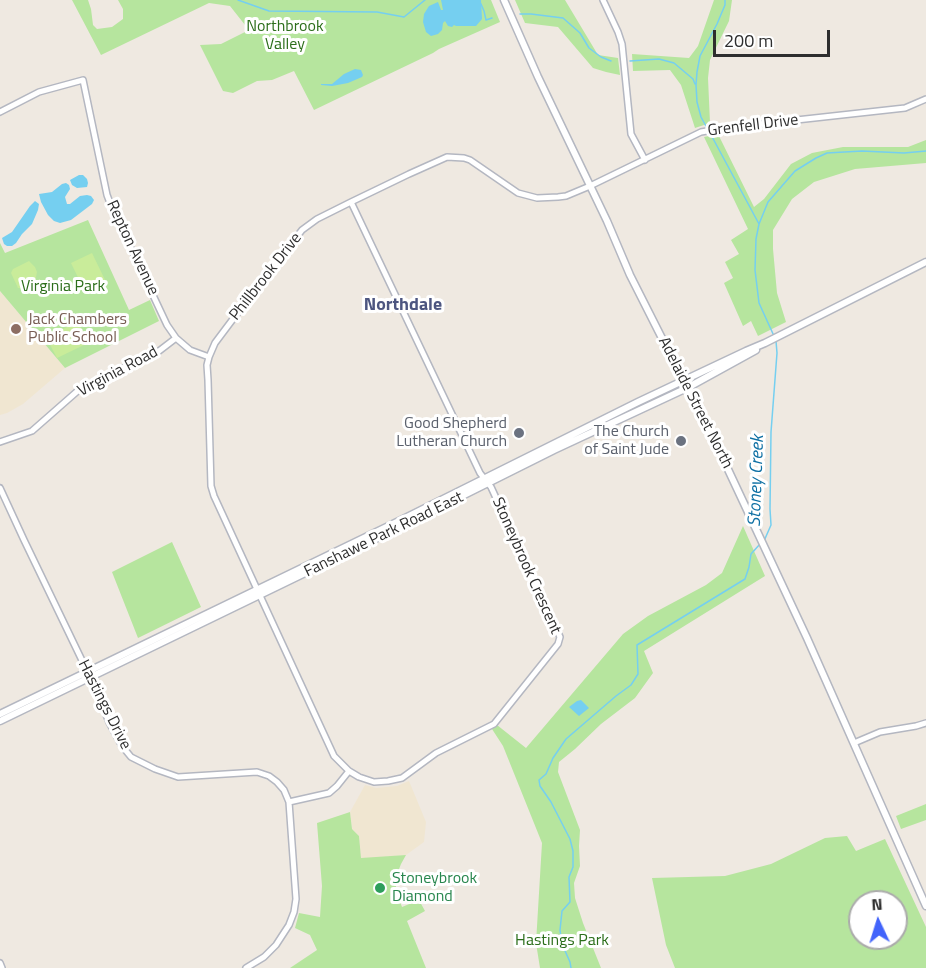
<!DOCTYPE html>
<style>
body{margin:0}
#map{position:relative;width:926px;height:968px;overflow:hidden;background:#efe9e1;font-family:"Titillium Web",sans-serif}
canvas{display:block}
.north{position:absolute;left:848px;top:890px;width:60px;height:60px;box-sizing:border-box;background:#fff;border:2px solid #ababab;border-radius:50%;rotate:356deg;font-size:16px;font-weight:700;line-height:24px;text-align:center;color:#2e2e2e}
.north::after{content:'';display:block;margin:auto;width:21px;height:27px;background:#4264fb;clip-path:polygon(50% 0,100% 100%,50% 72%,0 100%)}
.scale{position:absolute;left:713px;top:30px;width:117px;height:27px;box-sizing:border-box;border:3px solid #2e2e2e;border-top:0;padding-left:8px;font-size:18px;line-height:21px;white-space:nowrap;color:#2e2e2e;-webkit-text-stroke:4px #fff;paint-order:stroke}
</style>
<div id="map">
<canvas width="926" height="968"></canvas>
<div class="north">N</div>
<div class="scale">200 m</div>
</div>
<script>
const context = document.querySelector('canvas').getContext('2d');
context.lineJoin = 'round';
function fillPath(path, color) { context.fillStyle = color; context.fill(path, 'evenodd'); }
const shape = rows => new Path2D(rows.map(r => 'M' + r).join(''));
function stroke(path, color, width, dash) { context.strokeStyle = color; context.lineWidth = width; context.lineCap = dash ? 'butt' : 'round'; context.setLineDash(dash || []); context.stroke(path); }
function label(font, color, halo, rows, align = 'center') {
  context.font = font + ' "Titillium Web",sans-serif'; context.lineWidth = 6; context.setLineDash([]); context.textBaseline = 'middle'; context.strokeStyle = halo; context.fillStyle = color; for (const [text, x, y, turn = 0] of rows) {
    context.save(); context.translate(x, y); context.rotate((+turn || 0) * Math.PI / 180); context.textAlign = isNaN(turn) ? turn : align; if (halo) context.strokeText(text, 0, 0); context.fillText(text, 0, 0); context.restore();
  }
}
const education = shape([
 [0,291,65,368,23,404,7,413,0,415],
 [409,781,426,822,424,842,406,855,361,859,359,836,352,829,350,812,365,785,376,788,397,786]
]);
const green = shape([
 [72,0,88,0,91,9,93,25,97,29,112,27,123,19,123,9,118,0,491,0,500,22,439,49,433,53,314,110,294,71,272,80,257,81,233,93,223,91,200,45,221,44,249,30,230,6,209,3,101,55],
 [515,0,565,0,598,55,618,58,620,75,606,72,593,68,558,27,525,23],
 [714,0,732,0,729,21,710,60,708,78,710,123,695,128,681,85,670,70,633,71,632,54,689,58,698,46],
 [718,134,754,207,764,199,791,164,812,153,843,147,908,147,926,140,926,163,855,169,814,182,792,199,773,230,773,249,777,293,786,322,758,336,751,321,743,326,724,283,733,278,725,262,739,254,731,240,748,229,704,137],
 [88,220,129,310,150,300,159,321,65,368,0,291,0,243,5,253],
 [743,526,765,576,644,651,653,673,635,698,601,724,575,749,559,762,558,772,580,830,579,846,580,866,574,883,575,898,583,923,601,968,540,968,536,943,542,843,503,746,492,729,497,725,526,748,623,634,648,616,706,585,722,573],
 [172,542,201,607,138,638,112,572],
 [926,804,926,820,901,829,896,816],
 [350,812,352,829,359,836,361,858,406,855,401,864,396,877,396,890,402,907,419,900,425,911,407,921,426,968,290,968,317,950,310,935,295,928,299,913,320,917,322,886,317,823],
 [847,836,856,851,885,839,926,927,926,968,675,968,666,945,652,878,725,876,771,864,825,838],
 [860,902,896,902,896,938,860,938]
]);
const pitch = shape([
 [92,253,107,284,86,294,71,263],
 [29,261,35,267,37,272,35,282,25,288,18,288,11,273,13,269],
 [78,322,88,343,57,358,46,337]
]);
const water = shape([
 [441,0,481,0,482,19,476,26,456,26,454,25,452,27,448,26,445,21,443,23,442,30,438,34,431,36,426,32,423,22,424,14,429,6,438,2,441,10,443,10],
 [355,69,361,70,363,75,362,77,348,83,332,86,321,85,321,84,332,84,344,74],
 [79,175,83,175,87,179,88,183,87,187,77,188,72,185,70,180],
 [66,183,69,185,70,189,65,197,67,204,70,204,80,196,87,195,91,196,94,200,92,204,71,220,60,223,54,221,48,215,41,202,39,194,52,192,62,184],
 [35,201,39,204,38,210,32,224,22,234,16,243,12,246,7,246,4,244,2,238,12,232,30,206],
 [581,700,589,708,579,716,569,707,577,701]
]);
const stream = shape([
 [238,0,269,11,377,12,404,17,425,0],
 [481,4,484,11,486,20,492,18],
 [520,14,531,14,563,18,580,33,589,48,601,57,611,61],
 [630,61,659,59,674,63,693,79,695,84],
 [707,128,701,117,697,102,696,85,697,72,700,56,717,24,725,5,725,0],
 [710,133,759,224],
 [774,336,759,303,755,270,756,239,759,224,768,202,795,171,816,158,827,153,862,151,904,153,926,151],
 [764,541,771,525,770,509,771,432,777,353,776,341],
 [571,968,570,962,562,944,560,930,562,911,570,902,569,877,573,867,573,851,570,839,551,802,540,786,539,780,546,774,553,758,566,739,616,696,631,685,638,674,637,645,745,579,749,567,751,554,760,544]
]);
const tertiary = shape([
 [603,0,618,32,622,44,631,134,645,160],
 [0,112,39,92,83,80,107,195,112,208,167,325,176,338,190,350,209,357],
 [351,202,480,473,491,487,560,637,558,644,494,724,436,753,402,778,388,781,374,782,359,777,349,771,334,756,214,496,211,486,208,380,207,365,209,357,215,343,236,315,302,230,317,219,351,202,409,174,447,157,464,158,470,160,518,193,537,198,558,197,566,196,590,186,701,132,724,128,905,108,926,99],
 [0,442,32,431,81,388,159,351,176,338],
 [0,488,24,540,90,677,109,722,122,746,131,757,155,769,178,777,257,772,269,776,277,782,284,790,289,802,296,899,294,912,289,925,276,945,264,957,246,968],
 [854,743,880,732,916,726,926,723],
 [289,802,329,793,337,786,349,771],
 [0,963,2,968]
]);
const secondary = shape([
 [504,0,538,77,607,221,630,275,725,463,807,638,926,906],
 [0,714,401,520,638,402,746,351,765,343,926,262],
 [0,721,404,525,554,450,687,388,756,350]
]);
const markers = [
 [16,329,6,"#8d6e63"],
 [519,433,6,"#6b7280"],
 [681,441,6,"#6b7280"],
 [380,888,6,"#2e9e5b"]
];
const parkNames = [
 ["Northbrook",285,27],
 ["Valley",285,45],
 ["Virginia Park",63,287],
 ["Hastings Park",562,941]
];
const streetNames = [
 ["Grenfell Drive",753,126,-7],
 ["Repton Avenue",132,248,65],
 ["Phillbrook Drive",266,277,-52],
 ["Virginia Road",118,372,-28],
 ["Adelaide Street North",695,403,63],
 ["Fanshawe Park Road East",384,535,-26],
 ["Stoneybrook Crescent",526,566,66],
 ["Hastings Drive",104,705,63]
];
const educationNames = [
 ["Jack Chambers",28,320],
 ["Public School",28,338]
];
const worshipNames = [
 ["Good Shepherd",507,424],
 ["Lutheran Church",507,442],
 ["The Church",669,432],
 ["of Saint Jude",669,450]
];
const leisureNames = [
 ["Stoneybrook",392,879],
 ["Diamond",392,897]
];
const neighbourhoodNames = [
 ["Northdale",403,306]
];
const waterNames = [
 ["Stoney Creek",757,481,-88]
];
fillPath(education, '#f0e6d1');
fillPath(green, '#b6e59e');
fillPath(pitch, '#c9ec9a');
fillPath(water, '#75cff0');
stroke(stream, '#75cff0', 1.5);
stroke(tertiary, '#b4b7c1', 8);
stroke(secondary, '#b4b7c1', 9);
stroke(tertiary, '#fff', 5);
stroke(secondary, '#fff', 6);
for (const [x, y, r, color] of markers) { const dot = new Path2D(); dot.arc(x, y, r, 0, 2 * Math.PI); context.fillStyle = color; context.fill(dot); stroke(dot, '#fff', 2); }
label('16px', '#2c6e1b', '#fff', parkNames);
label('16px', '#2e2e2e', '#fff', streetNames);
label('16px', '#785e54', '#fff', educationNames, 'left');
label('16px', '#5b616d', '#fff', worshipNames, 'right');
label('16px', '#27864d', '#fff', leisureNames, 'left');
label('bold 18px', '#4d5680', '#fff', neighbourhoodNames);
label('italic 18px', '#0d6fa3', '#fff', waterNames);
</script>
